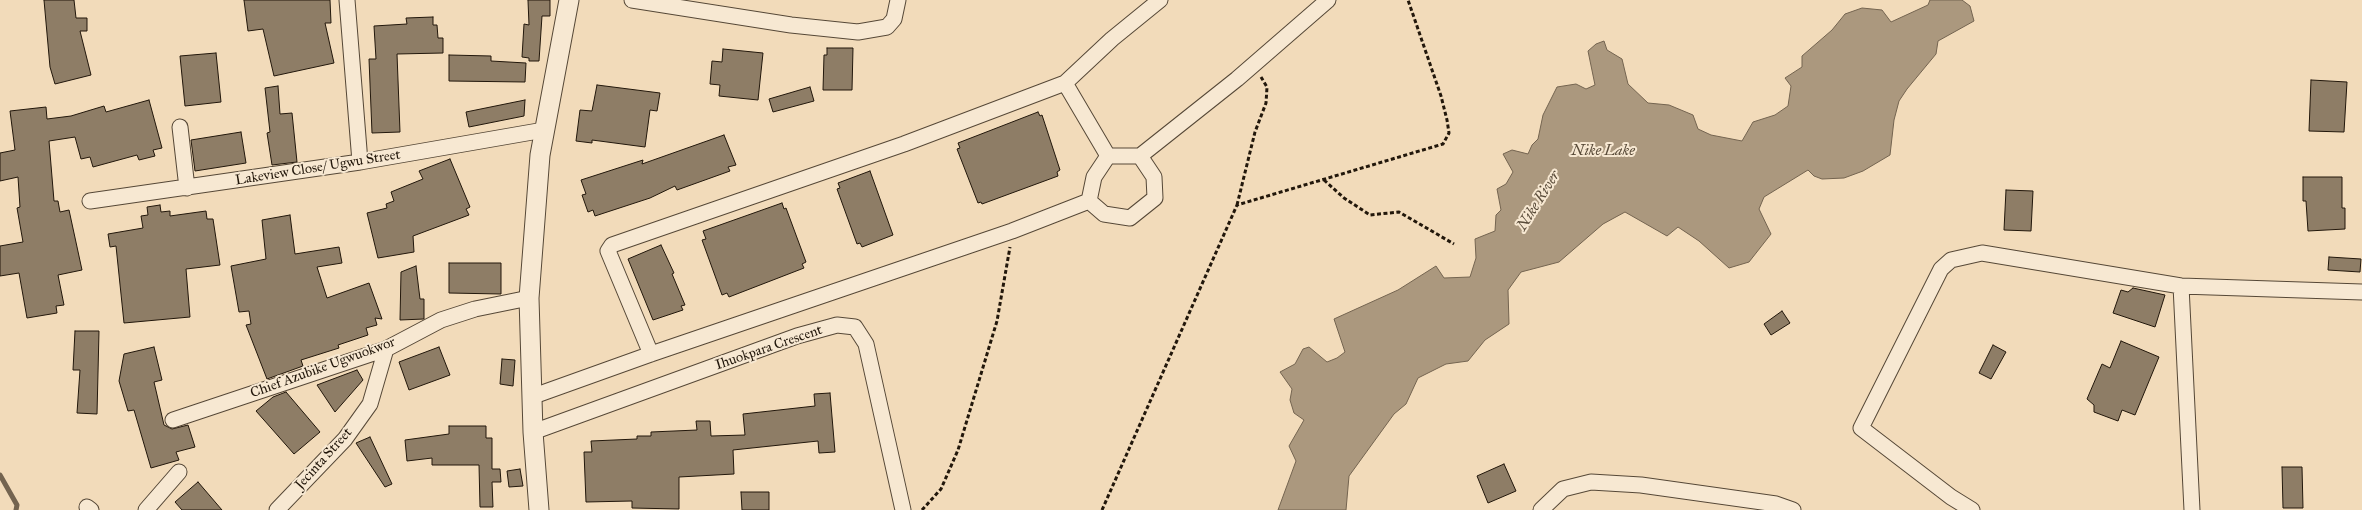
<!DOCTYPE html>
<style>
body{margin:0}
canvas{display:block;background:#f2dbba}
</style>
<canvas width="2362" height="510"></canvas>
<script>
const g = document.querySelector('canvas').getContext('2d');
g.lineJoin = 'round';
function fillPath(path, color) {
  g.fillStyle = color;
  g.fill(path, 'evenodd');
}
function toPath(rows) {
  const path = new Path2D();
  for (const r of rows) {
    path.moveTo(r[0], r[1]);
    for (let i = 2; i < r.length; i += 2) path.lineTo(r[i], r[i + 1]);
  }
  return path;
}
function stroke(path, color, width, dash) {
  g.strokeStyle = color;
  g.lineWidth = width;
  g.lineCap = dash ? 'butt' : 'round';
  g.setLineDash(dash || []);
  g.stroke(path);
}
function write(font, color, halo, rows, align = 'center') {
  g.font = font + ' "IM FELL Great Primer",serif';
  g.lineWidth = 4;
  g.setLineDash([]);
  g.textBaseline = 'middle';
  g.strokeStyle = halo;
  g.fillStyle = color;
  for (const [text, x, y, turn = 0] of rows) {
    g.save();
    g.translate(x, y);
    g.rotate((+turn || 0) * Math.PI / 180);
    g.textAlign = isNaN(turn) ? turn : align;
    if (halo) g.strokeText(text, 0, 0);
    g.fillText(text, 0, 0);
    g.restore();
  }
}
const water = toPath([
 [1930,0,1962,0,1970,6,1974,21,1938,41,1936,54,1907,89,1899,101,1894,120,1890,155,1863,171,1844,178,1822,179,1814,176,1808,170,1764,197,1759,209,1771,234,1749,262,1729,268,1699,241,1678,227,1667,236,1625,212,1603,224,1559,262,1521,272,1508,290,1509,324,1485,340,1468,361,1446,364,1418,378,1406,404,1394,414,1349,476,1346,510,1278,510,1296,461,1289,446,1304,420,1294,413,1290,400,1292,389,1280,372,1295,364,1303,349,1309,347,1327,362,1337,358,1345,352,1334,319,1398,290,1436,266,1444,278,1470,277,1476,258,1475,239,1495,231,1496,215,1501,210,1497,189,1506,184,1513,172,1503,154,1512,150,1528,154,1532,145,1538,139,1543,115,1557,87,1576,84,1586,89,1595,85,1588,51,1596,44,1604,41,1607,50,1622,59,1628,84,1648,103,1669,105,1693,115,1698,129,1711,135,1742,141,1753,122,1775,115,1788,106,1791,86,1785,78,1802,67,1802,56,1832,30,1845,14,1862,8,1882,10,1891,22,1928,5,1930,0]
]);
fillPath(water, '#ab987e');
stroke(water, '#746450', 1);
stroke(toPath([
 [0,475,17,505,16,510]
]), '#746450', 5);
const building = toPath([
 [44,0,74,0,76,18,87,18,87,31,80,31,91,75,55,84,50,67,44,0],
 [244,0,330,0,331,23,325,23,334,63,274,76,263,29,248,31,244,0],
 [528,0,550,0,550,16,542,16,539,61,529,61,529,58,522,57,524,24,529,25,528,0],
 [433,17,433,25,437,25,438,38,443,38,443,53,397,54,400,132,372,133,369,59,376,59,374,26,407,24,406,18,433,17],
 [827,48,853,48,852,90,823,90,824,55,827,55,827,48],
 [723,49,763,53,758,100,719,96,720,85,710,84,712,61,722,62,723,49],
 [216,53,221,102,185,106,180,56,216,53],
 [449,55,491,56,491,61,526,63,525,82,449,81,449,55],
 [2311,80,2347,82,2344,132,2309,131,2311,80],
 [597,85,660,93,657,111,650,110,645,147,592,140,592,143,576,141,580,110,592,111,597,85],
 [278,86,280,114,292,113,297,162,272,165,267,133,270,132,265,88,278,86],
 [810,87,814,101,773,112,769,99,810,87],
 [149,100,162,148,153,150,155,156,139,160,137,155,93,167,90,157,81,159,75,137,49,141,54,201,58,201,60,212,69,210,82,270,58,275,64,305,56,306,57,313,27,318,19,273,0,276,0,246,23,242,17,208,20,207,18,177,0,181,0,153,15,150,10,111,46,107,47,119,71,116,104,106,106,112,149,100],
 [525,100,524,116,469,127,466,112,525,100],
 [1038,112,1040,116,1042,115,1060,170,1057,172,1058,176,982,204,981,202,978,203,957,149,960,148,958,143,1038,112],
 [241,132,246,163,195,171,191,140,241,132],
 [724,135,736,165,728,167,730,171,677,190,675,186,650,198,595,216,593,210,588,212,582,195,586,194,581,180,643,160,642,164,724,135],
 [450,159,470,207,466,209,469,215,413,236,414,252,378,258,367,213,387,208,386,204,394,201,391,192,423,179,419,171,450,159],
 [870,171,893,235,862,247,860,243,857,244,837,189,840,188,838,183,870,171],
 [2303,177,2342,177,2342,208,2345,208,2345,229,2308,231,2306,201,2303,201,2303,177],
 [2006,190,2033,191,2031,231,2004,230,2006,190],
 [782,203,784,209,786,208,806,262,802,264,804,268,729,297,727,293,722,295,702,240,706,239,703,231,782,203],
 [160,205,161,212,170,211,170,216,206,211,207,219,213,219,220,265,186,269,190,317,124,323,116,246,110,247,108,234,143,228,141,216,148,215,147,207,160,205],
 [290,215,295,254,339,247,342,263,317,267,327,298,369,283,382,319,375,318,377,325,366,328,368,335,338,345,339,348,301,360,303,366,267,379,246,325,251,324,249,311,239,312,231,266,266,259,262,220,290,215],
 [661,245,674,273,672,274,685,305,681,306,683,310,653,320,628,259,661,245],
 [2329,257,2361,259,2360,272,2328,270,2329,257],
 [449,263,501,263,501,294,449,293,449,263],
 [416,266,420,299,424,299,424,319,400,320,401,272,416,266],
 [2133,288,2165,295,2155,327,2113,313,2121,290,2128,292,2133,288],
 [1782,311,1790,323,1771,335,1764,324,1782,311],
 [75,331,99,331,97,414,77,413,80,370,73,370,75,331],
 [2121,341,2159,357,2135,415,2122,410,2118,421,2094,412,2094,405,2087,399,2102,364,2110,368,2121,341],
 [1993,345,2006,352,1991,379,1979,373,1993,345],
 [154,347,162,380,154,382,164,425,172,429,188,425,195,447,176,452,179,460,151,468,134,410,128,411,119,381,124,354,154,347],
 [439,347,450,375,409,390,399,362,439,347],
 [502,359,515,360,513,386,500,384,502,359],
 [357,370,363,380,335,412,317,385,357,370],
 [286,392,320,432,294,454,256,411,273,397,286,392],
 [830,393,835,452,819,453,818,441,733,450,734,474,679,477,679,509,632,508,632,501,586,502,584,452,592,452,591,441,637,439,637,436,651,436,651,432,697,430,696,421,710,421,711,436,745,435,743,414,815,406,814,394,830,393],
 [449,426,486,426,486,438,492,438,492,469,500,469,501,482,492,482,493,507,480,507,479,465,432,465,432,458,407,461,405,440,449,434,449,426],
 [370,437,392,484,385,487,356,443,370,437],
 [1504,464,1516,491,1488,503,1477,476,1504,464],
 [2282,467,2302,467,2303,508,2283,508,2282,467],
 [520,469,523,486,509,487,507,471,520,469],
 [198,482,222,510,182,510,175,502,198,482],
 [741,492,769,492,769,510,742,510,741,492]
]);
fillPath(building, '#8e7d66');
stroke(building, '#22170b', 1);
const minor = toPath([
 [347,0,360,162],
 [632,0,791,25,858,32,887,27,894,19,898,0],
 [180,127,187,188],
 [1108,156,1140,156,1237,79,1328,0],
 [90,201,360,162,544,130],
 [1089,201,1104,214,1130,218,1155,198,1154,177,1140,156],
 [2181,286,2192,510],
 [651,354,608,251,612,245,904,144,1065,83,1112,39,1160,0],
 [531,397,651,354,1012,231,1089,201,1094,177,1108,156,1065,83],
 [173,420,386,349,441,320,475,309,529,298],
 [533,432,797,336,837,325,855,327,866,344,903,510],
 [87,507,91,510],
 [146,510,179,472],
 [277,510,345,439,370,404,386,349],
 [1541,510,1563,489,1591,482,1641,485,1776,504,1793,510],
 [1972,510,1951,497,1861,428,1941,269,1951,260,1982,253,2181,286,2362,292]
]);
const tertiary = toPath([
 [539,510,533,432,529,298,540,155,569,0]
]);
stroke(minor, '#564837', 17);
stroke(tertiary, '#564837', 21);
stroke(toPath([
 [1324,180,1344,198,1370,215,1399,212,1454,244],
 [1237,205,1255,132,1266,103,1267,87,1261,77],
 [922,510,941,489,958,450,997,321,1010,247],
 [1102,510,1237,205,1443,144,1449,133,1447,120,1441,96,1408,0]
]), '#22170b', 3, [4, 2.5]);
stroke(minor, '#f7e8d2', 15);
stroke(tertiary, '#f7e8d2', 19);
write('14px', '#22170b', '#f7e8d2', [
 ["Lakeview Close/ Ugwu Street",318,168,-9],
 ["Ihuokpara Crescent",769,348,-19],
 ["Chief Azubike Ugwuokwor",323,368,-20],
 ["Jecinta Street",324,459,-48]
]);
write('italic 15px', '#594b39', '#f7e8d2', [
 ["Nike Lake",1603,151],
 ["Nike River",1539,201,-58]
]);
</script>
